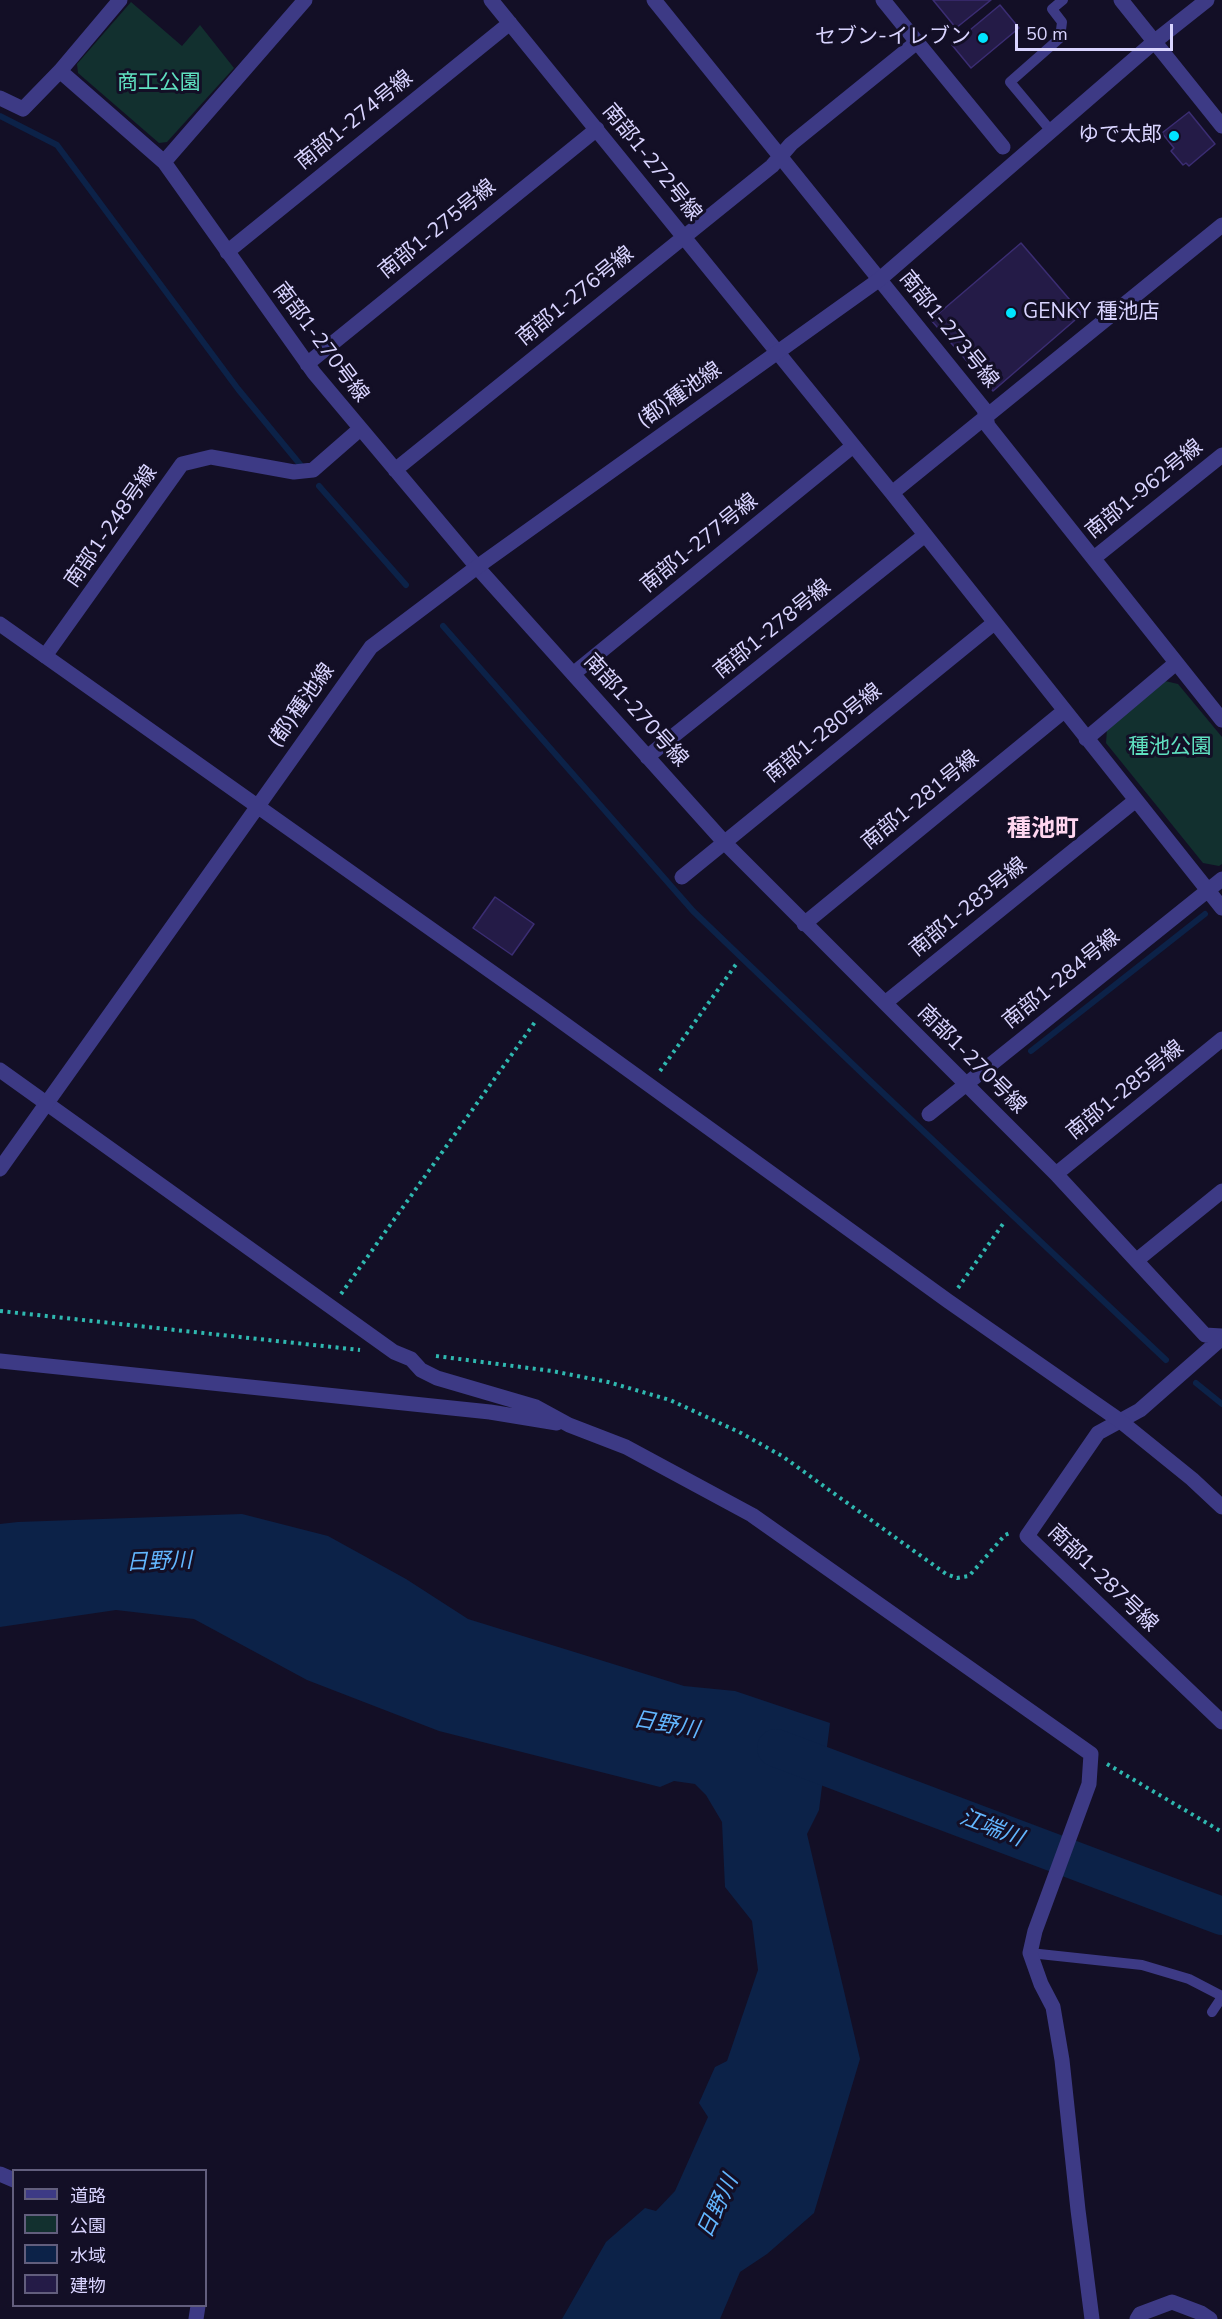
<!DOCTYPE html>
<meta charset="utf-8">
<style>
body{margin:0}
#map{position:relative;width:1222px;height:2319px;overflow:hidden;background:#130f26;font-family:"Nunito Sans","Noto Sans JP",sans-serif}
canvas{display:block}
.legend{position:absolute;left:12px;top:2169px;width:195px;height:138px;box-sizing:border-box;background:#130f26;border:2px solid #625e7d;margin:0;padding:8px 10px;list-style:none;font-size:18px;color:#d9d4ff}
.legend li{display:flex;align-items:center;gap:12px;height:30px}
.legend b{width:30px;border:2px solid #625e7d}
.scale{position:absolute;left:1015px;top:24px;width:158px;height:27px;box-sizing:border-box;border:3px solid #d9d4ff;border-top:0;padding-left:8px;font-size:18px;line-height:21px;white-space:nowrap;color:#d9d4ff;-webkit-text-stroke:4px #130f26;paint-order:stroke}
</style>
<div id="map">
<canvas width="1222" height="2319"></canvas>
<ul class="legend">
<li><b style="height:8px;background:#3d3a85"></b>道路</li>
<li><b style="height:16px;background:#12302f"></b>公園</li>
<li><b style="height:16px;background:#0c2248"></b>水域</li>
<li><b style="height:16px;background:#241b47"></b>建物</li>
</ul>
<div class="scale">50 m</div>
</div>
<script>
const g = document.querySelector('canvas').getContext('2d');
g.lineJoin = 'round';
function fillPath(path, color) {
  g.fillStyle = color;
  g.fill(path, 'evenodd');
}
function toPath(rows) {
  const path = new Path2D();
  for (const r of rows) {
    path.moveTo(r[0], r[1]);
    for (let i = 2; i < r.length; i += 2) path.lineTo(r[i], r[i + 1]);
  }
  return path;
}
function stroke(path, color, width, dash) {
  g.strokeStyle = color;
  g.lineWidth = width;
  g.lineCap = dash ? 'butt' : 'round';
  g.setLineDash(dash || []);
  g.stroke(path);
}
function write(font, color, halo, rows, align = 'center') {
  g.font = font + ' "Nunito Sans","Noto Sans JP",sans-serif';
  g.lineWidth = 6;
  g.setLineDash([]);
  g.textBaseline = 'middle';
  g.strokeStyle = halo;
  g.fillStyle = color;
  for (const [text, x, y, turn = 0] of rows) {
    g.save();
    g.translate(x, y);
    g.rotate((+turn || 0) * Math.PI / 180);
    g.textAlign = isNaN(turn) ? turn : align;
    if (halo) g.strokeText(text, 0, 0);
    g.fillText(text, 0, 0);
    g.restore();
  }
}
fillPath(toPath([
 [131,2,182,46,200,25,234,68,167,142,159,143,78,73,77,64],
 [1165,681,1178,684,1222,737,1222,864,1219,866,1203,863,1106,743,1107,729]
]), '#12302f');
fillPath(toPath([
 [242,1514,328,1536,406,1579,468,1619,684,1686,735,1691,830,1723,819,1810,807,1834,860,2059,814,2213,767,2254,740,2272,720,2319,562,2319,606,2242,645,2208,656,2211,675,2191,708,2117,699,2103,715,2067,727,2061,758,1970,752,1921,725,1887,722,1822,706,1795,695,1784,674,1781,660,1787,439,1731,307,1680,194,1619,116,1610,0,1627,0,1524,18,1522]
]), '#0c2248');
stroke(toPath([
 [0,116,57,145,238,389,303,468],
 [319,486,406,585],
 [443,626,693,911,866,1077,1166,1360],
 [1031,1051,1205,914],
 [1196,1383,1222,1404]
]), '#0c2248', 6);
stroke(toPath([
 [776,1748,1222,1916]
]), '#0c2248', 38);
const building = toPath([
 [933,0,991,0,956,28,933,0],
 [1000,5,1019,28,971,68,952,45,1000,5],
 [1189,112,1215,144,1189,166,1186,163,1183,165,1171,151,1174,148,1162,133,1189,112],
 [1021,243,1082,314,993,391,931,320,1021,243],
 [495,897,534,924,512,955,473,928,495,897]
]);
fillPath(building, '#241b47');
stroke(building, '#3b2d73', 1.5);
stroke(toPath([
 [660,1071,737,963],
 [958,1288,1005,1221],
 [341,1294,535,1022],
 [0,1311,360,1350],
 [436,1356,552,1371,608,1382,670,1400,741,1433,782,1456,946,1574,957,1578,969,1576,1005,1535,1010,1533],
 [1107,1764,1222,1832]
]), '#2fb8b0', 4, [3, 4.5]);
stroke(toPath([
 [1051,131,1010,82,1060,38,1062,22,1052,9,1063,0],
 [1030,1953,1142,1965,1189,1979,1222,1996],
 [1212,2012,1222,1997]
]), '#3d3a85', 10);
stroke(toPath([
 [917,42,1003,147]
]), '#3d3a85', 15);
stroke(toPath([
 [491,0,892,493,1222,908],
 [654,0,984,409,988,426,1222,720],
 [60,71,164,162,314,373,477,567,724,842,1056,1174,1205,1335,1222,1336],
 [0,98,23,109,60,71,120,0],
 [164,162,305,0],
 [227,252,510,23],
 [307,364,597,129],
 [395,470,772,166,791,144,917,42,883,0],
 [892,493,1222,225],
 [1094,558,1222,455],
 [45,656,182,464,211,457,294,472,313,470,360,429],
 [573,674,853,446],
 [1086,739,1176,663],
 [647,757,925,535],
 [682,877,994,623],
 [804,924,1064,711],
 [885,1003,1136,800],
 [0,1070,394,1352,411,1359,421,1370,437,1378,536,1407,569,1425,626,1447,752,1515,1091,1754,1089,1784,1035,1931,1030,1953,1041,1984,1053,2007,1062,2060,1078,2210,1092,2319],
 [929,1114,1222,879],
 [1056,1174,1222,1039],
 [1137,1260,1222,1191],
 [1222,1338,1140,1410,1098,1433,1027,1536,1222,1722],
 [0,1361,490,1412,557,1423],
 [0,2174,14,2180],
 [196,2319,198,2306],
 [1137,2319,1140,2314,1172,2302,1201,2313,1210,2319]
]), '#3d3a85', 15);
stroke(toPath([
 [1121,0,1222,126],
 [0,624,544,1009,948,1301,1119,1420,1192,1479,1222,1507],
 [0,1169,371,647,477,567,880,279,1154,42,1207,0]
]), '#3d3a85', 15);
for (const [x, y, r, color] of [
 [983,38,6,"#00e5ff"],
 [1174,136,6,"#00e5ff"],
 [1011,313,6,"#00e5ff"]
]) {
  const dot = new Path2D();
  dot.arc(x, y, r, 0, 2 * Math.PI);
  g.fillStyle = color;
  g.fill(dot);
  stroke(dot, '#130f26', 2);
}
write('21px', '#d9d4ff', '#130f26', [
 ["セブン-イレブン",971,38],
 ["ゆで太郎",1162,136],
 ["GENKY 種池店",1023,313,"left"]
], 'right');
write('21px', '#5fe0c0', '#130f26', [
 ["商工公園",159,84],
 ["種池公園",1170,748]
]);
write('21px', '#d9d4ff', '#130f26', [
 ["南部1-274号線",355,121,-39],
 ["南部1-272号線",651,163,51],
 ["南部1-275号線",438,230,-39],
 ["南部1-276号線",576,297,-39],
 ["南部1-273号線",948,330,51],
 ["南部1-270号線",320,343,53],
 ["(都)種池線",680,396,-35],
 ["南部1-962号線",1145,490,-39],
 ["南部1-248号線",112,527,-55],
 ["南部1-277号線",700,544,-39],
 ["南部1-278号線",773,630,-39],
 ["(都)種池線",302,706,-54],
 ["南部1-270号線",635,711,48],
 ["南部1-280号線",824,734,-39],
 ["南部1-281号線",921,801,-39],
 ["南部1-283号線",969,908,-39],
 ["南部1-284号線",1062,980,-39],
 ["南部1-270号線",971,1060,45],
 ["南部1-285号線",1126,1091,-39],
 ["南部1-287号線",1102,1579,44]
]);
write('italic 22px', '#62b6ff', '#130f26', [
 ["日野川",159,1563,-2],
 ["日野川",666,1726,10],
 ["江端川",991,1829,21],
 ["日野川",719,2207,-65]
]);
write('bold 24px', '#ffd6f0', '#130f26', [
 ["種池町",1043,830]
]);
</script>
